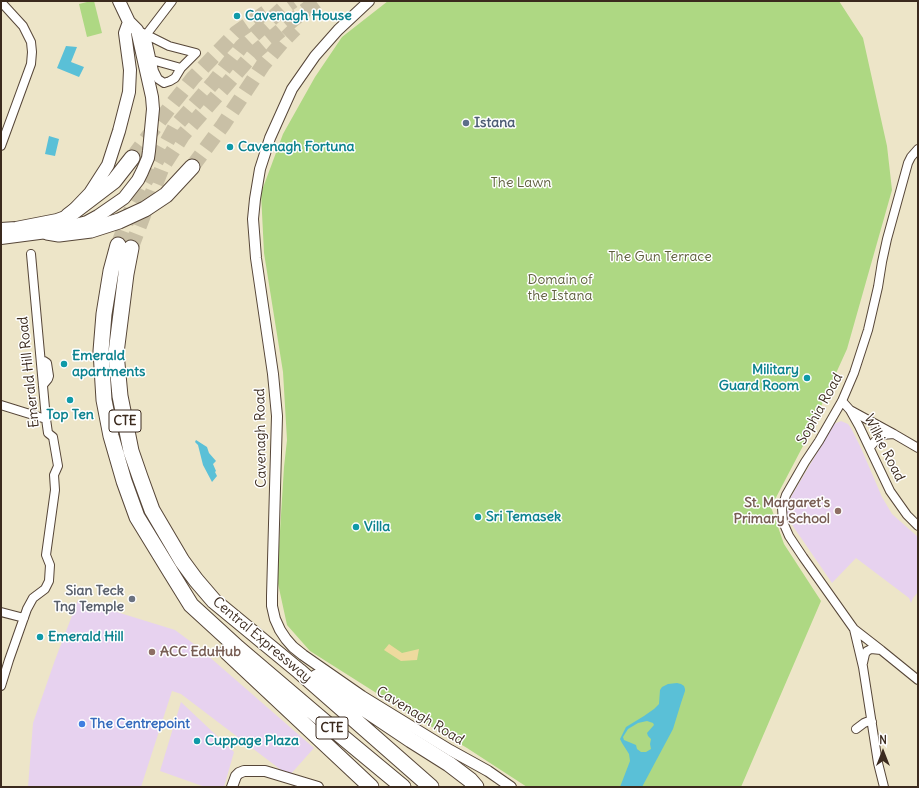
<!DOCTYPE html>
<style>
body{margin:0}
#map{position:relative;width:919px;height:788px;overflow:hidden;background:#ede5c8;font-family:Delius,sans-serif}
canvas{display:block}
.frame{position:absolute;inset:0;border:2px solid #3b2a1e;pointer-events:none}
.north{position:absolute;left:863px;top:732px;width:40px;height:40px;-webkit-text-stroke:3px #fff;paint-order:stroke;rotate:0deg;font-size:11px;font-weight:700;line-height:16px;text-align:center;color:#3b2a1e}
.north::after{content:'';display:block;margin:auto;width:14px;height:18px;background:#3b2a1e;clip-path:polygon(50% 0,100% 100%,50% 72%,0 100%)}
</style>
<div id="map">
<canvas width="919" height="788"></canvas>
<div class="frame"></div>
<div class="north">N</div>
</div>
<script>
const g = document.querySelector('canvas').getContext('2d');
g.lineJoin = 'round';
function fillPath(path, color) {
  g.fillStyle = color;
  g.fill(path, 'evenodd');
}
function toPath(rows) {
  const path = new Path2D();
  for (const r of rows) {
    path.moveTo(r[0], r[1]);
    for (let i = 2; i < r.length; i += 2) path.lineTo(r[i], r[i + 1]);
  }
  return path;
}
function stroke(path, color, width, dash) {
  g.strokeStyle = color;
  g.lineWidth = width;
  g.lineCap = dash ? 'butt' : 'round';
  g.setLineDash(dash || []);
  g.stroke(path);
}
function write(font, color, halo, rows, align = 'center') {
  g.font = font + ' Delius,sans-serif';
  g.lineWidth = 3;
  g.setLineDash([]);
  g.textBaseline = 'middle';
  g.strokeStyle = halo;
  g.fillStyle = color;
  for (const [text, x, y, turn = 0] of rows) {
    g.save();
    g.translate(x, y);
    g.rotate((+turn || 0) * Math.PI / 180);
    g.textAlign = isNaN(turn) ? turn : align;
    if (halo) g.strokeText(text, 0, 0);
    g.fillText(text, 0, 0);
    g.restore();
  }
}
fillPath(toPath([
 [841,421,848,424,851,428,861,448,882,497,892,514,918,537,918,592,913,598,911,603,909,598,856,558,832,583,786,516,785,507,834,424],
 [78,600,175,630,198,647,314,748,289,776,181,694,172,691,141,787,28,787,33,723,55,660],
 [181,702,234,752,224,787,205,787,160,771]
]), '#e7d2ef');
fillPath(toPath([
 [91,1,94,1,102,33,87,37,79,4],
 [388,1,839,1,863,38,887,146,892,190,847,349,803,446,771,507,784,544,821,601,741,787,527,787,467,748,400,708,310,651,287,625,277,579,284,467,287,440,283,372,264,253,261,193,283,134,315,77,342,37]
]), '#aed883');
fillPath(toPath([
 [389,644,402,653,419,649,417,660,401,661,384,650]
]), '#eeda9e');
fillPath(toPath([
 [66,46,77,47,71,62,84,67,79,77,57,68],
 [49,136,59,139,55,156,45,154],
 [196,440,207,447,209,453,216,461,213,464,216,471,215,472,217,476,212,482,203,465,198,445,195,442],
 [677,683,681,684,684,686,685,689,685,691,681,703,673,729,642,787,620,787,630,761,629,754,622,743,620,739,626,727,644,716,654,709,659,704,660,690,662,687,668,684],
 [647,721,653,723,654,725,647,733,648,736,651,739,650,744,651,749,646,752,641,752,637,749,636,745,624,740,623,737,628,729,638,723]
]), '#5ac0d7');
stroke(toPath([
 [132,158,173,103,193,78,236,33,272,8],
 [192,167,223,125,263,65,284,40,295,29],
 [118,245,134,202,175,127,213,83,241,47,282,9,293,1],
 [131,248,147,206,162,168,183,135,252,55,294,19,317,1]
]), '#c9c0a6', 15, [15, 8]);
const minor = toPath([
 [1,2,23,26,31,42,32,52,31,64,1,146],
 [135,30,137,30,169,46,196,53,181,68,175,78,170,81,164,83,158,79,154,71,146,35],
 [146,35,172,1],
 [152,60,181,68],
 [41,361,44,361,47,363,49,376,48,379,43,385],
 [842,401,850,410,859,426,890,491,907,515,918,526],
 [1,405,46,419],
 [850,410,894,434,918,448],
 [870,447,877,439,881,435,894,434],
 [1,612,24,618],
 [854,629,863,667,878,763,884,787],
 [881,650,854,629,803,557,789,536,783,522,782,508,786,495,805,462,819,441,842,401,854,373,868,330,878,287,882,262,887,239,908,163,911,157,918,149],
 [863,663,865,654,867,651,871,649,881,650,918,680],
 [1,686,9,660,27,609,33,598,45,589,49,581,50,565,46,555,55,490,54,475,58,466,53,437,48,433,46,419,31,254],
 [856,729,864,723,869,721,872,722]
]);
const tertiary = toPath([
 [369,1,338,30,315,56,292,89,270,138,260,169,255,199,253,219,256,258,273,374,277,416,272,596,272,606,275,619,280,630,286,639,293,647,303,655,362,696,450,750,488,771,511,787],
 [232,787,236,776,239,773,244,771,265,771,318,787]
]);
const secondary = toPath([
 [1,229,16,228,57,220,68,216,90,193,108,165,119,131,129,92,130,70,125,33,129,22],
 [1,238,47,232,87,222,98,216,124,198,138,180,142,172,148,158,149,151,153,109,152,97,137,30,129,22,119,1]
]);
const motorway = toPath([
 [68,216,114,181,132,158],
 [47,232,59,234,91,230,119,221,145,209,166,195,192,167],
 [118,245,111,271,104,314,101,351,104,400,111,436,124,481,137,517,170,571,191,605,238,648,339,734,403,787],
 [131,248,126,274,116,353,120,396,131,451,140,477,152,510,182,561,196,580,214,601,299,671,431,787],
 [227,652,371,787],
 [317,677,411,740,449,764,470,780,476,787]
]);
stroke(minor, '#564638', 10);
stroke(tertiary, '#564638', 12);
stroke(secondary, '#564638', 14);
stroke(motorway, '#564638', 17);
stroke(minor, '#fff', 8);
stroke(tertiary, '#fff', 10);
stroke(secondary, '#fff', 12);
stroke(motorway, '#fff', 15);
for (const [x, y, r, color] of [
 [237,16,4,"#0f9aa8"],
 [466,123,4,"#5c6f8a"],
 [230,147,4,"#0f9aa8"],
 [64,364,4,"#0f9aa8"],
 [807,378,4,"#0f9aa8"],
 [70,400,4,"#0f9aa8"],
 [838,511,4,"#8d6e63"],
 [478,517,4,"#0f9aa8"],
 [356,527,4,"#0f9aa8"],
 [132,599,4,"#6b7280"],
 [40,637,4,"#0f9aa8"],
 [152,652,4,"#8d6e63"],
 [82,724,4,"#3f7fe0"],
 [197,741,4,"#0f9aa8"]
]) {
  const dot = new Path2D();
  dot.arc(x, y, r, 0, 2 * Math.PI);
  g.fillStyle = color;
  g.fill(dot);
  stroke(dot, '#fff', 1.5);
}
for (const [x, y, w] of [
 [125,421,32],
 [332,728,32]
]) {
  const box = new Path2D();
  box.roundRect(x - w / 2, y - 11, w, 22, 3);
  g.fillStyle = '#fff';
  g.fill(box);
  stroke(box, '#3b2a1e', 1);
}
write('bold 13px', '#3b2a1e', null, [
 ["CTE",125,421],
 ["CTE",332,728]
]);
write('bold 14px', '#0d838f', '#fff', [
 ["Cavenagh House",245,16],
 ["Cavenagh Fortuna",238,147],
 ["Emerald",72,356],
 ["apartments",72,372],
 ["Military",799,370,"right"],
 ["Guard Room",799,386,"right"],
 ["Top Ten",70,415,"center"],
 ["Sri Temasek",486,517],
 ["Villa",364,527],
 ["Emerald Hill",48,637],
 ["Cuppage Plaza",205,741]
], 'left');
write('bold 14px', '#4e5e75', '#fff', [
 ["Istana",474,123]
], 'left');
write('14px', '#5e5e3c', '#fff', [
 ["The Lawn",521,183],
 ["The Gun Terrace",660,257],
 ["Domain of",560,280],
 ["the Istana",560,296]
]);
write('14px', '#3b2a1e', '#fff', [
 ["Emerald Hill Road",29,372,-96],
 ["Sophia Road",820,409,-61],
 ["Cavenagh Road",261,438,-91],
 ["Wilkie Road",884,448,63],
 ["Central Expressway",262,640,40],
 ["Cavenagh Road",420,716,31]
]);
write('bold 14px', '#785e54', '#fff', [
 ["St. Margaret's",830,503],
 ["Primary School",830,519],
 ["ACC EduHub",160,652,"left"]
], 'right');
write('bold 14px', '#5b616d', '#fff', [
 ["Sian Teck",124,591],
 ["Tng Temple",124,607]
], 'right');
write('bold 14px', '#366cbe', '#fff', [
 ["The Centrepoint",90,724]
], 'left');
</script>
